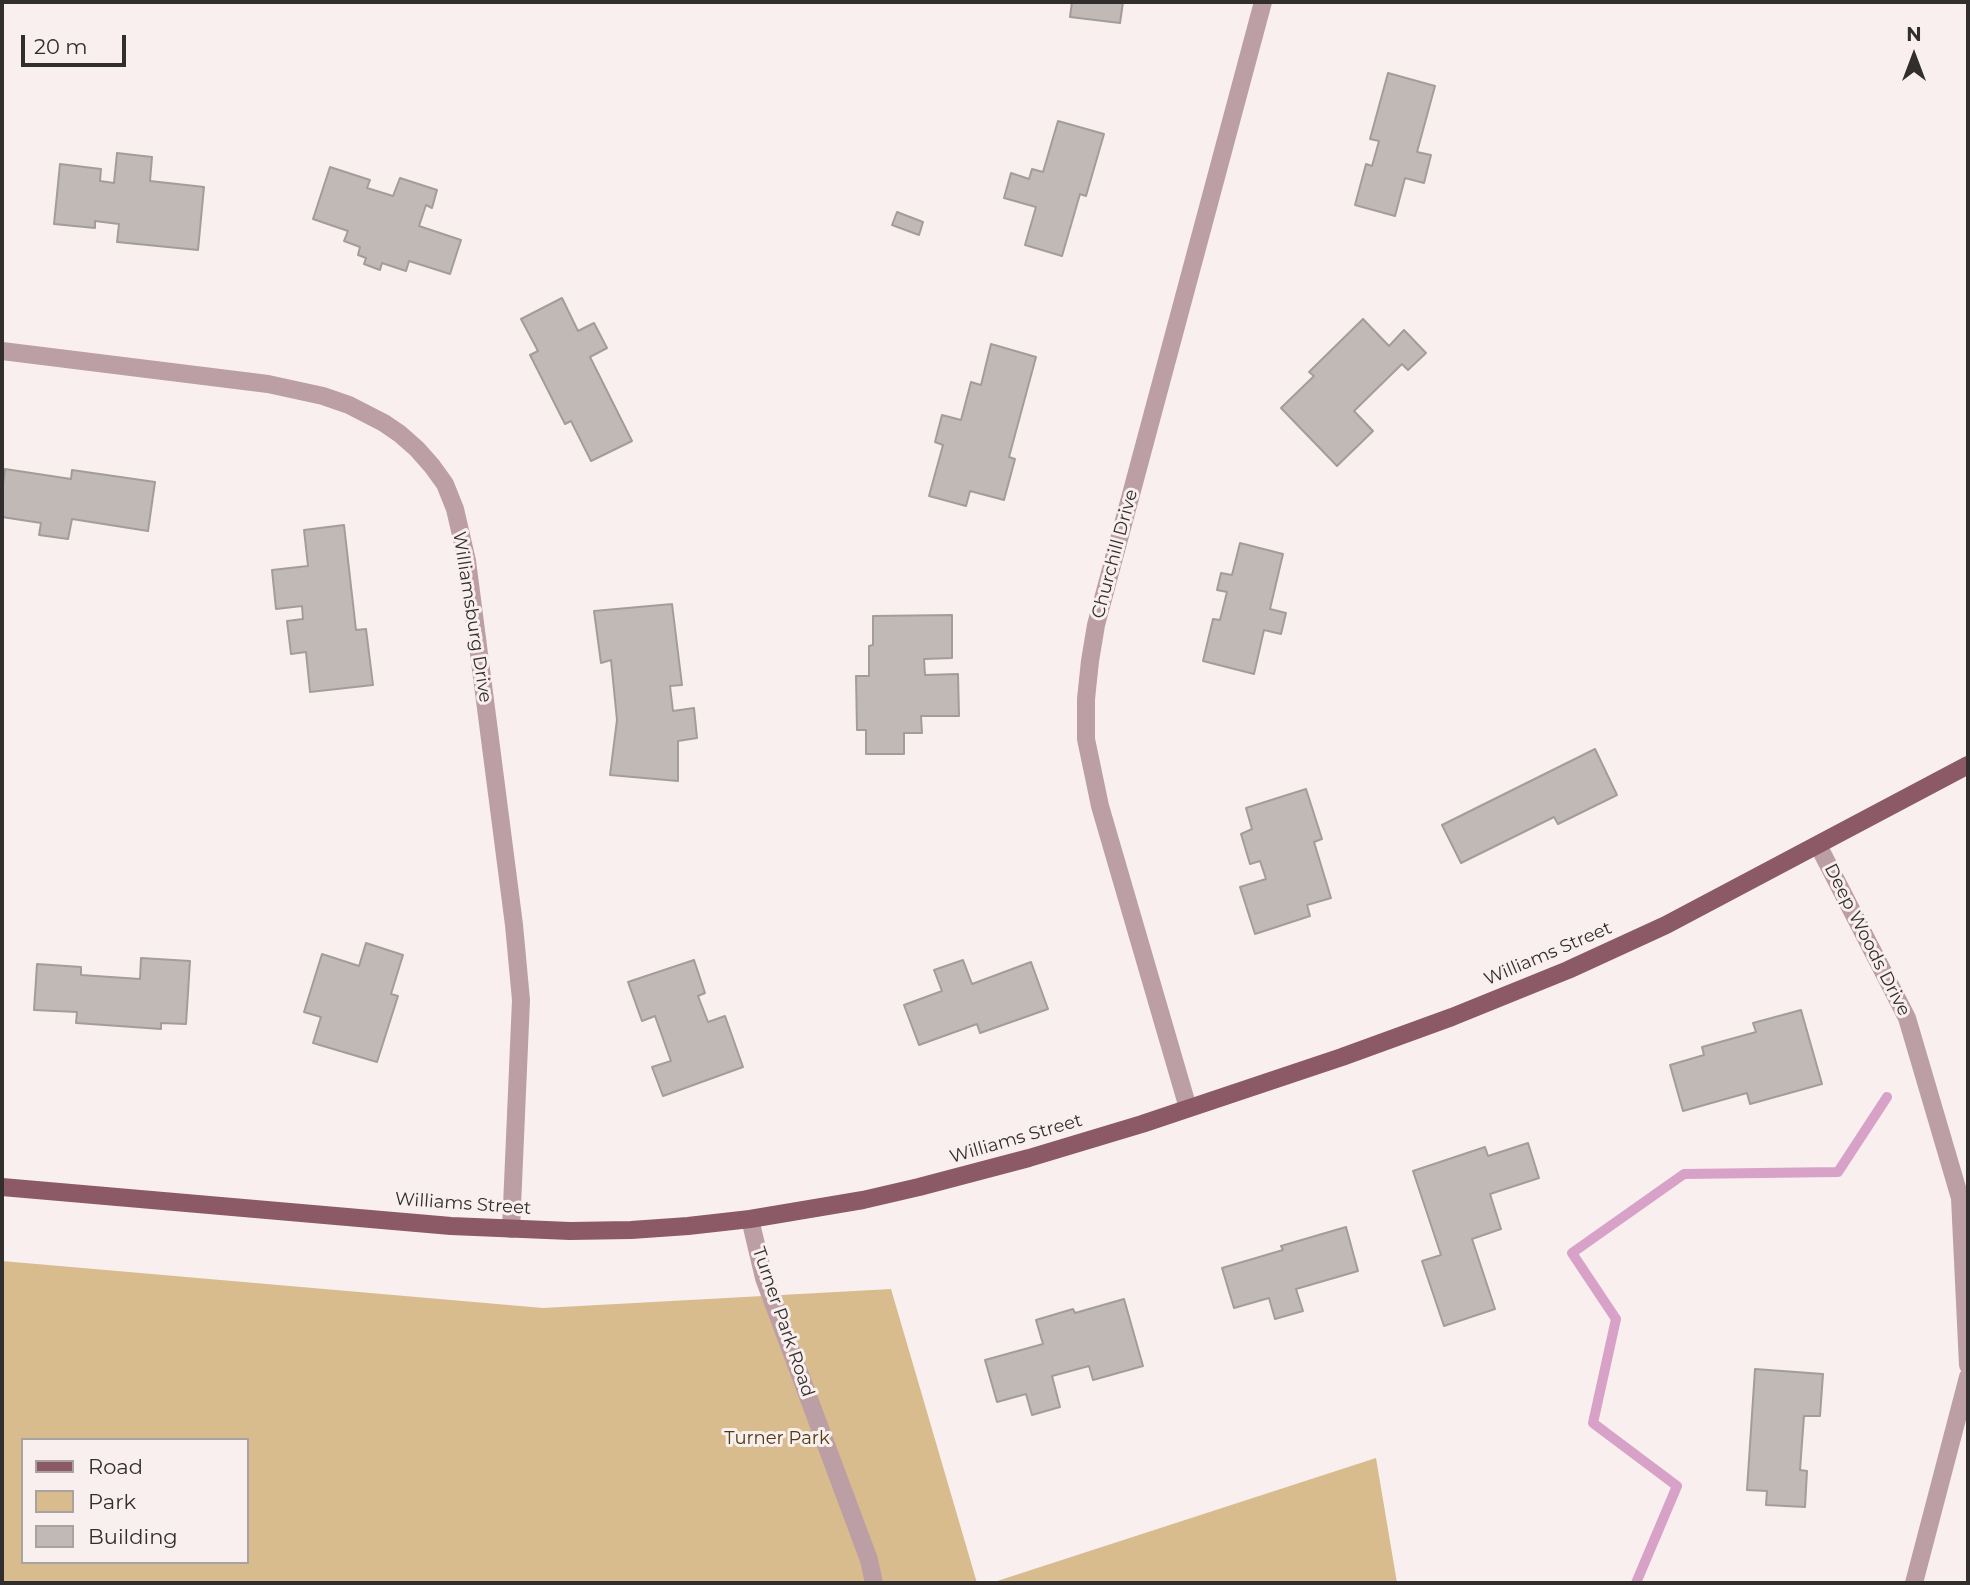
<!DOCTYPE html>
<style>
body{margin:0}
#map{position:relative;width:1970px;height:1585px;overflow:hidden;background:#f8efee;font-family:Montserrat,sans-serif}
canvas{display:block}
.frame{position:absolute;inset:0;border:4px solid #312e2d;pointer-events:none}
.legend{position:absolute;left:21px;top:1438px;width:228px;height:126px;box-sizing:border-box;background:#f8efee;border:2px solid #a8a2a1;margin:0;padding:9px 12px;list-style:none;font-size:21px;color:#312e2d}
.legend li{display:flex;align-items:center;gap:14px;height:35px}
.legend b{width:35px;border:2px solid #a8a2a1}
.north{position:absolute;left:1879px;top:21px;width:70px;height:70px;-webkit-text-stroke:5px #f8efee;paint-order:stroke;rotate:0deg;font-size:19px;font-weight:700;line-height:28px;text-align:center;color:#312e2d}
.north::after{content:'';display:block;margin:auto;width:24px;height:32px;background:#312e2d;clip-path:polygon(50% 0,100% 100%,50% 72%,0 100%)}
.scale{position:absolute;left:21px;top:35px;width:105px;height:32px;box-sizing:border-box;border:4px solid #312e2d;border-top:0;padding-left:9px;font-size:21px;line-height:24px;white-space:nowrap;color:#312e2d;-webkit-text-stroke:5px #f8efee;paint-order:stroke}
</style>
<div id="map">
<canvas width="1970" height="1585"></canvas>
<div class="frame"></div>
<ul class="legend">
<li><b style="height:9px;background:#8c5966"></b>Road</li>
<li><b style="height:19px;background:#d8bc8d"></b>Park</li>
<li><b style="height:19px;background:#c0b9b5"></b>Building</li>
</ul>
<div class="north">N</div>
<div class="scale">20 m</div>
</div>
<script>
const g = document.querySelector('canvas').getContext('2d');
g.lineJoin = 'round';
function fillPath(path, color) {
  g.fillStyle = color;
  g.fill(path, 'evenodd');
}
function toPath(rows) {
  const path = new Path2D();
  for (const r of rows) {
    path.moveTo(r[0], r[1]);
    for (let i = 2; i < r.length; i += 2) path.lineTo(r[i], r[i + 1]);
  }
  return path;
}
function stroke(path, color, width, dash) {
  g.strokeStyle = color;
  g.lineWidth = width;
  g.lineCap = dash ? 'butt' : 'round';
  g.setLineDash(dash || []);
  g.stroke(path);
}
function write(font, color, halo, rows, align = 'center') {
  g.font = font + ' Montserrat,sans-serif';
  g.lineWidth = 6;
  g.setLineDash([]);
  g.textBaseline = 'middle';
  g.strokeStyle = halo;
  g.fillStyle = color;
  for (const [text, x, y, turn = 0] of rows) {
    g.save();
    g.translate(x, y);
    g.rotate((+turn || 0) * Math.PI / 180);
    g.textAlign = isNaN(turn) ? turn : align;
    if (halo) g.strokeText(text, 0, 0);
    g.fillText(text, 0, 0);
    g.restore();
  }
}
fillPath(toPath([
 [2,1261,543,1308,891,1289,977,1583,2,1583],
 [23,1440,247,1440,247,1562,23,1562],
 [1376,1458,1397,1583,991,1583]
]), '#d8bc8d');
stroke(toPath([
 [1636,1583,1677,1486,1593,1423,1616,1319,1572,1253,1684,1174,1838,1172,1887,1097]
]), '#d8a2c8', 10);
const building = toPath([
 [1072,2,1123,2,1120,23,1070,17,1072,2],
 [1388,73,1435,86,1417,152,1431,155,1424,183,1405,178,1395,216,1355,205,1366,164,1372,166,1379,141,1370,139,1388,73],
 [1058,121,1104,134,1086,196,1080,194,1062,256,1025,245,1036,207,1004,198,1011,173,1029,179,1032,169,1043,172,1058,121],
 [117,153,152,157,150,181,204,187,198,250,117,242,119,224,95,221,95,228,54,224,60,164,101,169,100,181,114,183,117,153],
 [330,167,370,180,367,188,393,196,400,178,437,190,432,208,426,205,419,226,461,240,450,274,409,261,406,271,382,263,380,270,364,264,366,258,358,255,360,247,344,241,348,231,313,219,330,167],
 [897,212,923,222,919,235,892,225,897,212],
 [562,298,578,331,594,323,607,348,590,357,632,441,591,461,571,421,565,424,530,355,538,351,521,319,562,298],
 [1363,319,1389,346,1404,330,1426,353,1408,370,1402,364,1354,411,1373,431,1337,466,1281,408,1314,376,1309,372,1363,319],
 [991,344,1036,357,1009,457,1015,459,1004,500,970,491,966,506,929,496,943,445,935,442,942,415,961,420,971,382,981,385,991,344],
 [5,469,71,479,72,470,155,482,148,531,72,519,68,539,39,535,41,523,2,517,2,492,5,469],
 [344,525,356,630,366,629,373,685,310,692,306,652,291,654,287,621,303,619,302,606,276,609,272,570,308,566,304,530,344,525],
 [1240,543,1283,554,1270,609,1286,613,1281,634,1264,630,1254,674,1203,661,1213,619,1220,620,1227,592,1217,590,1221,573,1232,575,1240,543],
 [672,604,682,685,670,686,673,711,694,708,697,738,678,741,678,781,610,775,617,720,611,660,601,663,594,611,672,604],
 [952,615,952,658,924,659,925,675,958,674,959,716,921,716,922,733,904,733,904,754,866,754,866,730,857,730,856,676,869,676,869,646,873,645,873,616,952,615],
 [1595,749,1617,795,1558,824,1554,817,1461,863,1442,825,1595,749],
 [1306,789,1322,839,1314,842,1331,898,1307,905,1310,916,1255,934,1240,887,1266,879,1260,861,1250,864,1241,834,1252,829,1246,808,1306,789],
 [366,943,403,955,391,994,398,996,377,1062,313,1043,321,1017,304,1012,322,954,359,966,366,943],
 [141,958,190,961,186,1024,161,1023,161,1029,76,1023,77,1012,34,1010,37,964,81,967,81,975,140,979,141,958],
 [694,960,705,993,698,996,708,1022,725,1016,743,1067,663,1096,652,1067,671,1061,655,1016,642,1021,628,982,694,960],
 [963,960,972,984,1031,962,1048,1009,980,1033,977,1024,919,1045,904,1005,942,991,934,970,963,960],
 [1801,1010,1822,1084,1750,1104,1747,1093,1683,1111,1670,1065,1704,1055,1702,1047,1756,1032,1753,1023,1801,1010],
 [1528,1143,1539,1178,1490,1194,1501,1229,1472,1239,1495,1309,1444,1326,1422,1261,1441,1255,1413,1171,1485,1147,1488,1156,1528,1143],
 [1346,1227,1358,1271,1296,1289,1303,1311,1275,1319,1269,1298,1234,1308,1222,1268,1283,1250,1281,1246,1346,1227],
 [1124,1299,1143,1366,1093,1380,1089,1366,1052,1376,1060,1407,1032,1415,1026,1394,997,1402,985,1360,1043,1344,1036,1320,1073,1309,1075,1313,1124,1299],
 [1755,1369,1823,1374,1820,1416,1804,1416,1800,1470,1807,1471,1805,1507,1766,1505,1767,1491,1747,1490,1755,1369]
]);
fillPath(building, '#c0b9b5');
stroke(building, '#a39d99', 2);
stroke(toPath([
 [2,351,268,384,323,396,349,405,384,423,400,434,417,449,432,466,445,484,455,509,467,561,514,925,521,1000,511,1229],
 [1818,845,1907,1018,1960,1198,1968,1365],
 [1188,1108,1100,806,1086,739,1086,699,1090,661,1096,625,1263,2],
 [750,1219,764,1278,869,1560,874,1583],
 [1914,1583,1968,1377]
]), '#bc9ea5', 18);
stroke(toPath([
 [2,1187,451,1226,570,1231,631,1230,688,1226,750,1219,863,1200,919,1187,1029,1158,1142,1124,1342,1057,1452,1017,1568,970,1666,925,1968,765]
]), '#8c5966', 18);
write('18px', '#312e2d', '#f8efee', [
 ["Churchill Drive",1115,554,-75],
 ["Williamsburg Drive",472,617,81],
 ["Deep Woods Drive",1867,940,63],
 ["Williams Street",1548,954,-23],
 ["Williams Street",1016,1139,-16],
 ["Williams Street",463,1204,4],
 ["Turner Park Road",783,1322,71]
]);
write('18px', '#513a0e', '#f8efee', [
 ["Turner Park",777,1439]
]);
</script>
